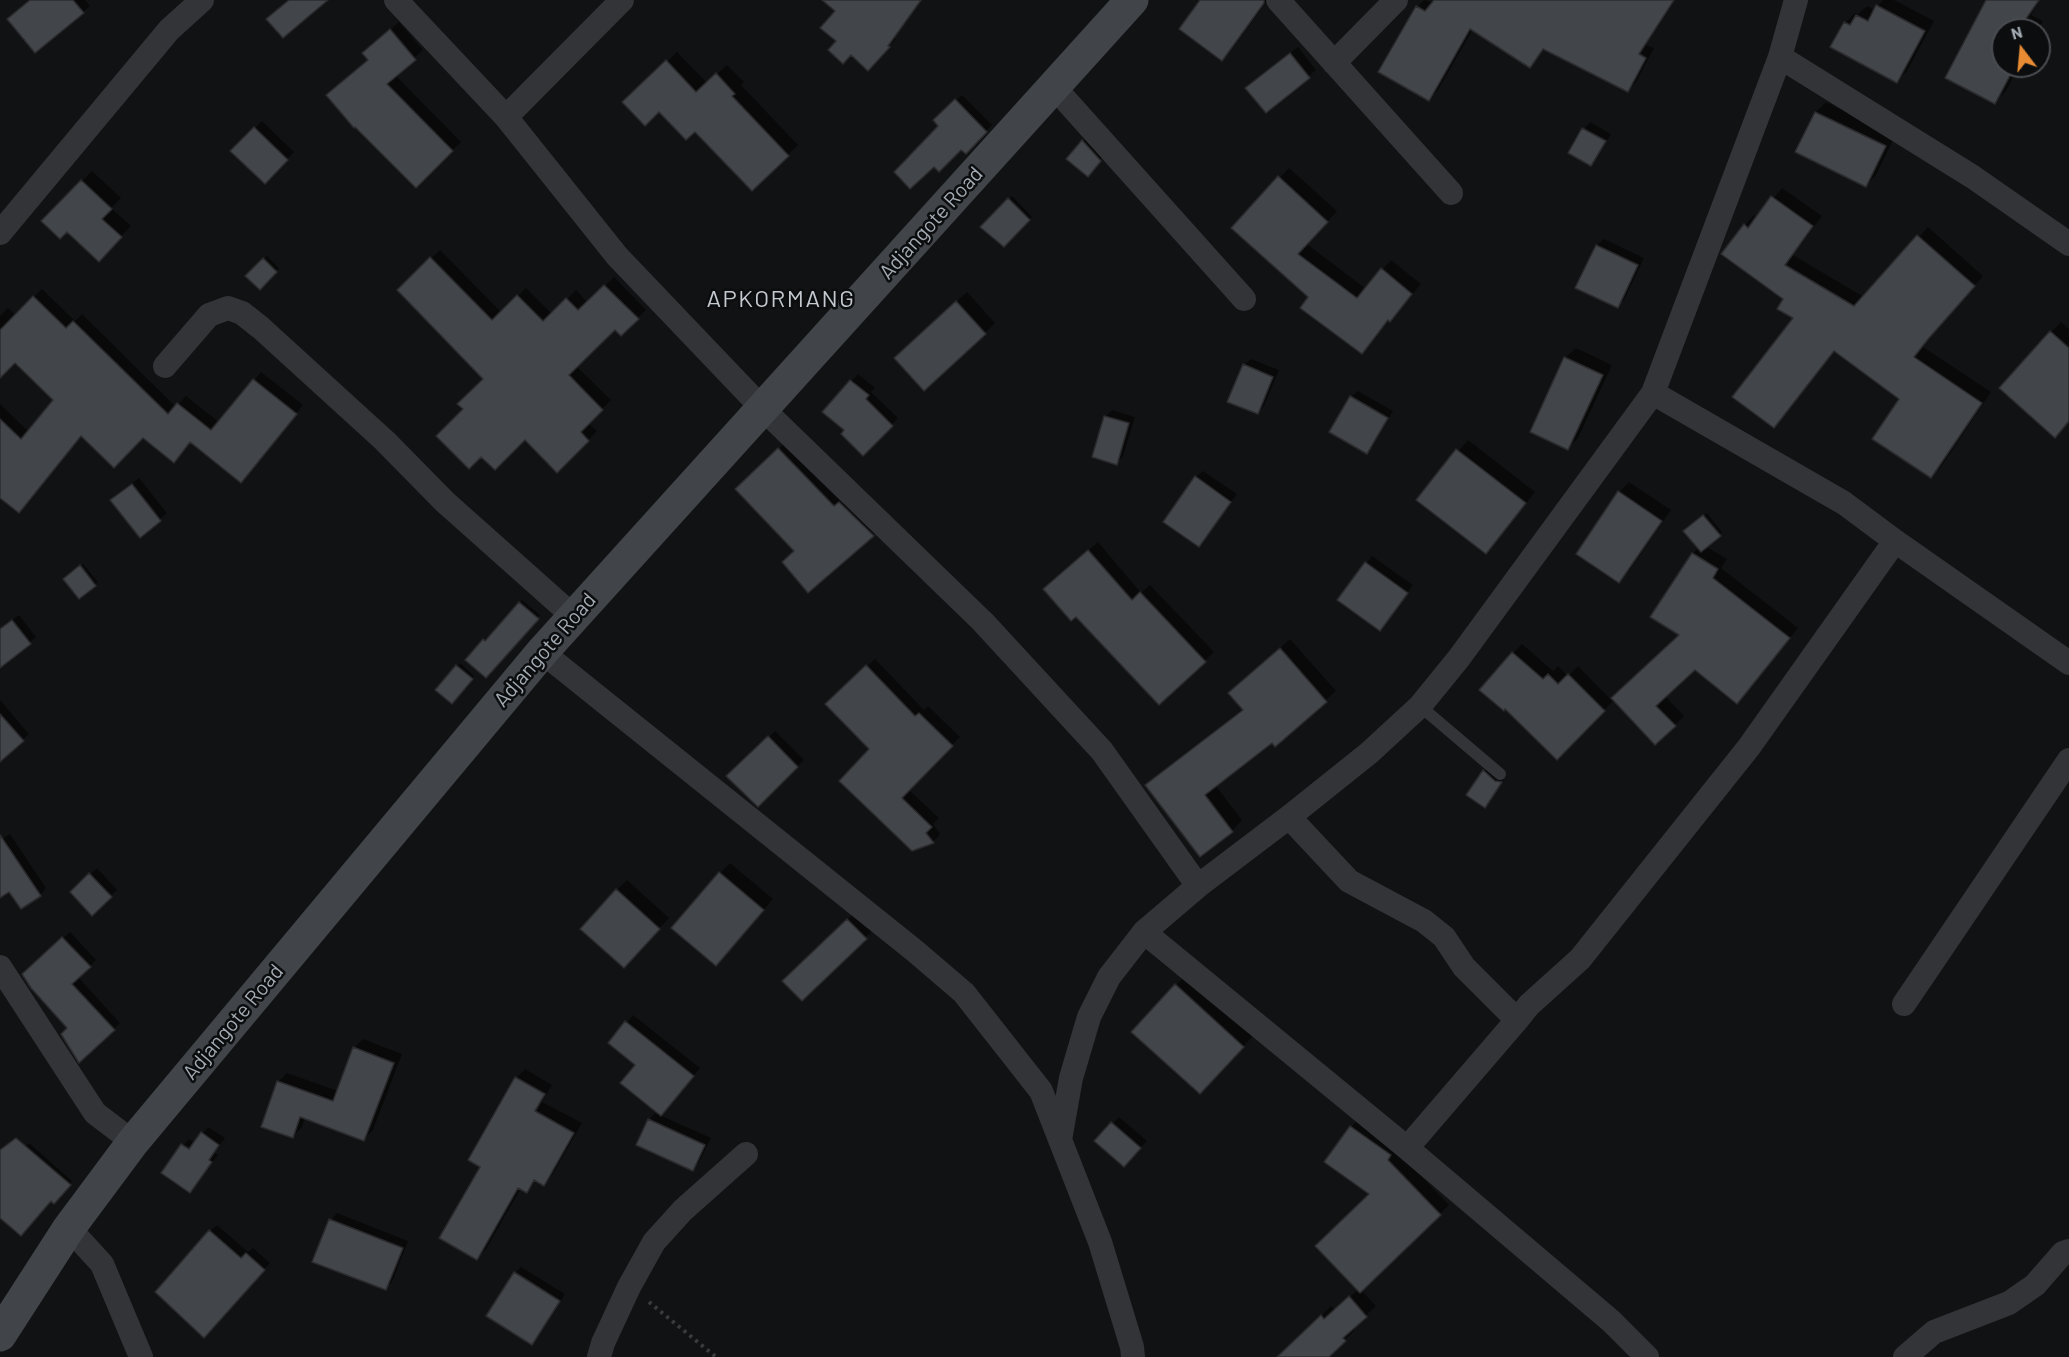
<!DOCTYPE html>
<style>
body{margin:0}
#map{position:relative;width:2069px;height:1357px;overflow:hidden;background:#111213;font-family:Barlow,sans-serif}
canvas{display:block}
.north{position:absolute;left:1991px;top:18px;width:60px;height:60px;box-sizing:border-box;background:#0c0d0e;border:2px solid #484c50;border-radius:50%;rotate:344deg;font-size:16px;font-weight:700;line-height:24px;text-align:center;color:#a3abb3}
.north::after{content:'';display:block;margin:auto;width:21px;height:27px;background:#e88c34;clip-path:polygon(50% 0,100% 100%,50% 72%,0 100%)}
</style>
<div id="map">
<canvas width="2069" height="1357"></canvas>
<div class="north">N</div>
</div>
<script>
const g = document.querySelector('canvas').getContext('2d');
g.lineJoin = 'round';
function fillPath(path, color) {
  g.fillStyle = color;
  g.fill(path, 'evenodd');
}
function toPath(rows) {
  const path = new Path2D();
  for (const r of rows) {
    path.moveTo(r[0], r[1]);
    for (let i = 2; i < r.length; i += 2) path.lineTo(r[i], r[i + 1]);
  }
  return path;
}
function stroke(path, color, width, dash) {
  g.strokeStyle = color;
  g.lineWidth = width;
  g.lineCap = dash ? 'butt' : 'round';
  g.setLineDash(dash || []);
  g.stroke(path);
}
function write(font, color, halo, rows, align = 'center') {
  g.font = font + ' Barlow,sans-serif';
  g.lineWidth = 5;
  g.setLineDash([]);
  g.textBaseline = 'middle';
  g.strokeStyle = halo;
  g.fillStyle = color;
  for (const [text, x, y, turn = 0] of rows) {
    g.save();
    g.translate(x, y);
    g.rotate((+turn || 0) * Math.PI / 180);
    g.textAlign = isNaN(turn) ? turn : align;
    if (halo) g.strokeText(text, 0, 0);
    g.fillText(text, 0, 0);
    g.restore();
  }
}
fillPath(toPath([
 [30,0,85,0,90,6,35,51,9,19],
 [824,0,921,0,894,37,896,39,875,61,838,41,837,11],
 [1202,0,1268,0,1232,49,1222,59],
 [1424,0,1434,2,1436,0,1675,0,1646,45,1654,48,1636,82,1628,91,1545,48,1530,66,1473,29,1438,90,1429,99,1417,7],
 [1883,0,1894,0,1934,21,1907,71,1897,81,1845,23,1855,13,1858,14,1867,6,1875,10],
 [1987,0,2040,0,2031,15,2043,21,2038,30,2003,30,2003,66,2019,66,2006,91,1995,102],
 [399,22,423,50,395,75,461,142,416,186,369,60,372,45],
 [1298,47,1316,70,1266,111,1254,81],
 [677,52,707,83,727,65,744,82,741,85,798,145,752,189,695,130,659,110,624,102],
 [962,95,992,125,966,152,935,120],
 [1826,102,1895,136,1876,175,1866,185,1797,151,1816,112],
 [262,121,294,152,265,182,232,151],
 [1590,122,1611,134,1597,158,1591,164,1570,153,1584,129],
 [1086,138,1103,157,1088,175,1068,159],
 [1289,168,1337,211,1307,244,1366,289,1391,260,1421,284,1362,352,1310,297,1233,228],
 [92,171,121,198,111,208,131,226,99,260,67,230,43,221],
 [1782,188,1822,216,1793,255,1864,297,1928,227,1983,276,1938,327,1923,347,1991,392,1941,467,1931,476,1901,398,1835,350,1783,417,1774,426,1795,318,1745,225,1754,215,1757,218],
 [1012,196,1032,217,1004,245,982,227],
 [1604,239,1644,258,1624,300,1617,306,1577,287,1597,245],
 [440,250,501,312,526,288,552,314,576,290,588,303,614,277,646,310,621,334,615,328,576,366,611,400,588,423,597,431,557,471,525,438,465,409,485,379,399,290],
 [267,256,279,268,260,288,247,276],
 [42,289,75,321,82,314,176,407,186,396,219,422,261,372,303,405,249,473,191,441,174,461,143,436,82,435,19,511,0,496,0,404,29,432,55,399,15,361,0,361,0,316,8,308,16,315],
 [967,292,995,323,985,333,906,348],
 [2061,322,2069,329,2069,421,2051,332],
 [1576,348,1612,365,1578,438,1568,448,1565,358],
 [1251,359,1279,370,1264,406,1257,413,1244,365],
 [858,374,875,388,871,392,898,418,863,454,846,430,825,412],
 [1358,391,1393,411,1373,446,1367,452,1351,397],
 [1112,410,1135,417,1123,456,1117,463,1105,417],
 [789,439,883,525,873,535,747,479],
 [1468,440,1535,492,1496,542,1418,499],
 [1203,471,1237,494,1199,545,1196,477],
 [139,478,167,513,140,536,118,494],
 [1629,482,1671,510,1629,571,1619,581,1619,492],
 [1707,513,1722,532,1705,546,1727,559,1721,568,1798,628,1737,702,1695,669,1665,696,1684,716,1675,725,1615,699,1557,758,1513,653,1522,644,1553,671,1558,666,1568,676,1578,666,1611,700,1681,635,1652,617,1693,553,1699,547,1688,528],
 [1098,542,1141,593,1150,585,1214,652,1159,703,1054,580],
 [1372,556,1413,585,1380,629,1339,600],
 [83,564,98,582,79,597,68,576],
 [522,600,540,615,486,676,467,660,487,637,489,639],
 [19,615,36,637,0,666,0,629],
 [1290,639,1336,691,1276,744,1273,741,1215,785,1242,820,1232,831,1147,785,1157,775,1244,708,1240,683],
 [875,659,924,710,928,706,960,737,908,789,939,818,933,824,940,834,933,842,841,781,871,749,828,704],
 [460,663,474,676,452,702,437,690],
 [0,700,29,734,0,760],
 [775,731,804,760,758,805,728,776],
 [1487,769,1498,778,1504,779,1488,803,1484,771],
 [10,834,46,888,40,895,9,890,0,896,0,840],
 [730,863,773,899,726,954,720,873],
 [97,868,117,890,92,913,72,892],
 [627,880,669,918,633,956,617,890],
 [854,913,872,931,802,999,784,981],
 [70,932,96,960,78,977,120,1023,114,1029,69,1028,30,968],
 [1186,975,1253,1036,1210,1082,1176,985],
 [633,1015,700,1068,661,1114,637,1064,610,1043],
 [363,1039,402,1054,373,1130,364,1139,305,1117,302,1127,293,1136,278,1082,287,1073,338,1091,354,1048],
 [525,1069,552,1085,542,1102,582,1123,552,1175,543,1184,536,1180,526,1191,521,1188,486,1249,477,1258,482,1166,516,1078],
 [655,1113,711,1138,699,1162,693,1169,649,1120],
 [1119,1117,1147,1141,1124,1165,1097,1141],
 [1360,1118,1396,1150,1449,1205,1361,1290,1376,1306,1352,1328,1355,1330,1327,1357,1279,1357,1331,1306,1335,1310,1359,1289,1371,1194,1326,1161,1351,1127],
 [208,1127,225,1138,214,1153,218,1155,190,1191,183,1145,189,1139,195,1143],
 [29,1143,72,1181,54,1202,51,1199,0,1216,0,1176],
 [337,1213,408,1241,392,1282,385,1289,331,1220],
 [217,1225,248,1252,253,1248,270,1263,210,1329,210,1231],
 [521,1267,565,1294,538,1337,532,1343,515,1273]
]), '#0007');
const building = toPath([
 [30,0,73,0,84,13,35,53,7,19,30,0],
 [289,0,328,0,283,38,266,19,289,0],
 [822,0,921,0,888,46,890,47,868,71,851,55,843,64,828,50,836,41,820,28,835,11,822,0],
 [1200,0,1264,0,1264,3,1222,61,1179,29,1200,0],
 [1434,0,1674,0,1639,54,1646,58,1628,92,1543,49,1530,68,1470,29,1429,101,1378,72,1416,6,1425,11,1434,0],
 [1986,0,2039,0,2021,26,2030,30,2003,30,2003,66,2015,66,1995,104,1945,78,1986,0],
 [1876,5,1925,31,1897,83,1830,47,1844,22,1850,25,1856,15,1868,21,1876,5],
 [390,29,416,60,387,84,453,151,416,188,355,127,354,128,326,95,368,60,362,53,390,29],
 [1290,53,1310,78,1266,113,1245,88,1290,53],
 [666,60,696,92,716,73,735,94,732,96,789,156,752,191,695,132,686,140,659,112,645,126,622,102,666,60],
 [955,99,987,132,966,154,961,150,939,172,934,167,910,189,894,172,938,126,933,120,955,99],
 [1815,112,1886,146,1866,187,1795,152,1815,112],
 [254,127,288,160,265,184,230,151,254,127],
 [1582,128,1606,141,1591,166,1568,153,1582,128],
 [1082,140,1101,161,1088,177,1066,159,1082,140],
 [1278,176,1328,222,1298,254,1357,298,1381,268,1412,294,1390,322,1388,320,1362,354,1300,308,1308,297,1231,228,1278,176],
 [81,180,112,209,102,219,122,237,99,262,67,232,60,239,41,221,81,180],
 [1771,196,1813,226,1785,265,1854,306,1917,235,1975,286,1929,338,1914,357,1982,403,1931,478,1872,439,1899,399,1834,351,1774,428,1732,397,1793,318,1777,309,1783,299,1721,254,1744,224,1748,228,1771,196],
 [1008,198,1030,220,1004,247,980,227,1008,198],
 [1596,245,1638,265,1618,308,1575,288,1596,245],
 [430,257,492,320,517,295,543,321,566,298,578,310,604,285,639,319,621,336,615,330,569,375,603,410,581,432,589,441,557,473,525,440,495,470,481,457,469,469,436,436,463,409,457,404,483,379,397,290,430,257],
 [263,258,277,272,260,290,245,276,263,258],
 [33,296,66,328,73,321,168,414,177,403,211,430,253,379,297,414,241,483,190,442,174,463,143,438,114,468,81,436,19,513,0,498,0,419,21,439,53,400,15,363,0,378,0,330,33,296],
 [956,301,986,334,924,391,894,358,956,301],
 [2050,331,2069,348,2069,421,2055,438,1999,388,2050,331],
 [1564,357,1603,375,1568,450,1530,432,1564,357],
 [1243,364,1273,377,1258,414,1227,402,1243,364],
 [850,380,869,395,866,399,893,426,863,456,841,434,844,430,822,412,850,380],
 [1350,396,1388,418,1367,454,1329,432,1350,396],
 [1104,416,1129,423,1117,465,1092,457,1104,416],
 [778,448,834,506,839,502,874,536,808,593,782,562,794,551,735,489,778,448],
 [1456,449,1526,503,1486,554,1416,500,1456,449],
 [1195,476,1231,502,1199,547,1163,522,1195,476],
 [132,484,161,521,140,538,110,500,132,484],
 [1618,491,1662,521,1619,583,1576,554,1618,491],
 [1703,515,1721,536,1701,552,1683,531,1703,515],
 [1088,550,1132,600,1140,592,1206,662,1159,705,1076,617,1071,621,1043,589,1088,550],
 [1692,553,1718,569,1713,578,1790,638,1737,704,1695,670,1656,706,1676,726,1655,745,1611,698,1679,635,1650,617,1692,553],
 [1365,562,1408,593,1380,631,1337,600,1365,562],
 [80,565,96,586,79,599,63,579,80,565],
 [519,602,539,619,486,678,465,660,483,639,485,641,519,602],
 [12,620,31,644,0,668,0,629,12,620],
 [1280,648,1327,702,1275,747,1272,743,1205,795,1233,832,1200,857,1145,785,1243,710,1228,693,1280,648],
 [1512,652,1543,679,1548,674,1558,684,1568,674,1605,711,1557,760,1505,709,1504,711,1479,690,1512,652],
 [456,665,473,679,452,704,435,690,456,665],
 [866,665,915,716,919,713,953,746,902,798,932,827,926,833,934,843,912,851,839,781,869,749,825,704,866,665],
 [0,714,24,741,0,762,0,714],
 [768,736,798,767,758,807,726,776,768,736],
 [1483,770,1495,781,1502,782,1485,808,1466,795,1483,770],
 [0,835,41,896,21,909,9,892,0,898,0,835],
 [719,872,764,910,716,966,671,928,719,872],
 [89,873,112,897,92,916,70,892,89,873],
 [616,889,660,929,624,968,580,929,616,889],
 [847,919,867,939,802,1001,782,981,847,919],
 [62,937,91,967,72,984,115,1030,79,1063,61,1034,67,1028,31,988,22,974,62,937],
 [1175,984,1244,1047,1200,1094,1131,1032,1175,984],
 [625,1021,694,1076,661,1116,620,1083,635,1065,608,1043,625,1021],
 [353,1047,394,1063,364,1141,300,1117,293,1138,261,1127,277,1081,333,1101,353,1047],
 [515,1077,545,1094,535,1111,574,1133,544,1186,534,1180,527,1193,518,1188,477,1260,439,1238,480,1167,468,1160,515,1077],
 [648,1119,705,1145,693,1171,636,1145,648,1119],
 [1111,1122,1141,1148,1124,1167,1094,1141,1111,1122],
 [1350,1126,1391,1155,1388,1160,1441,1215,1360,1293,1315,1246,1369,1194,1324,1162,1350,1126],
 [201,1132,219,1145,209,1160,212,1162,190,1193,161,1173,181,1144,189,1149,201,1132],
 [16,1138,71,1185,54,1204,51,1201,21,1236,0,1218,0,1150,16,1138],
 [329,1219,403,1248,386,1290,312,1262,329,1219],
 [209,1230,241,1258,246,1253,265,1270,204,1338,155,1292,209,1230],
 [514,1272,560,1301,532,1345,486,1316,514,1272],
 [1349,1296,1367,1317,1343,1338,1346,1341,1329,1357,1277,1357,1321,1315,1324,1319,1349,1296]
]);
fillPath(building, '#424549');
stroke(building, '#2c2c2f', 1.5);
stroke(toPath([
 [649,1302,716,1357]
]), '#393b3f', 4, [3, 4.5]);
stroke(toPath([
 [1420,706,1500,774]
]), '#333438', 12);
stroke(toPath([
 [396,0,506,117,617,256,763,409,983,622,1102,751,1198,886],
 [1278,0,1451,193],
 [1780,57,1973,177,2069,244],
 [1334,63,1396,0],
 [1054,87,1244,299],
 [506,117,622,0],
 [0,233,169,30,202,0],
 [165,366,209,315,228,308,242,313,261,328,385,441,445,502,573,616],
 [1653,393,1844,503,1895,541,2069,663],
 [542,652,915,951,964,993,1041,1091,1100,1242,1132,1347,1133,1357],
 [1289,817,1349,881,1424,921,1444,937,1464,967,1517,1020,1529,1005,1580,959,1749,747,1895,541],
 [1144,932,1407,1148,1611,1321,1647,1357],
 [0,967,95,1113,133,1142],
 [1904,1004,2069,760],
 [1060,1140,1071,1078,1089,1017,1109,977,1144,932,1198,886,1289,817,1369,753,1420,706,1459,658,1653,393,1780,57,1796,0],
 [1407,1148,1517,1020],
 [69,1228,102,1264,141,1357],
 [599,1357,603,1343,629,1287,654,1242,683,1210,746,1154],
 [1905,1357,1934,1332,2009,1303,2035,1285,2063,1253,2069,1251]
]), '#333438', 24);
stroke(toPath([
 [0,1335,69,1228,133,1142,542,652,1132,0]
]), '#414448', 33);
write('21px', '#a3abb3', '#0c0d0e', [
 ["Adjangote Road",931,223,-48],
 ["Adjangote Road",545,650,-49],
 ["Adjangote Road",233,1022,-50]
]);
g.letterSpacing = '1.5px';
write('24px', '#c4c9cf', '#0c0d0e', [
 ["APKORMANG",781,299]
]);
g.letterSpacing = '0px';
</script>
